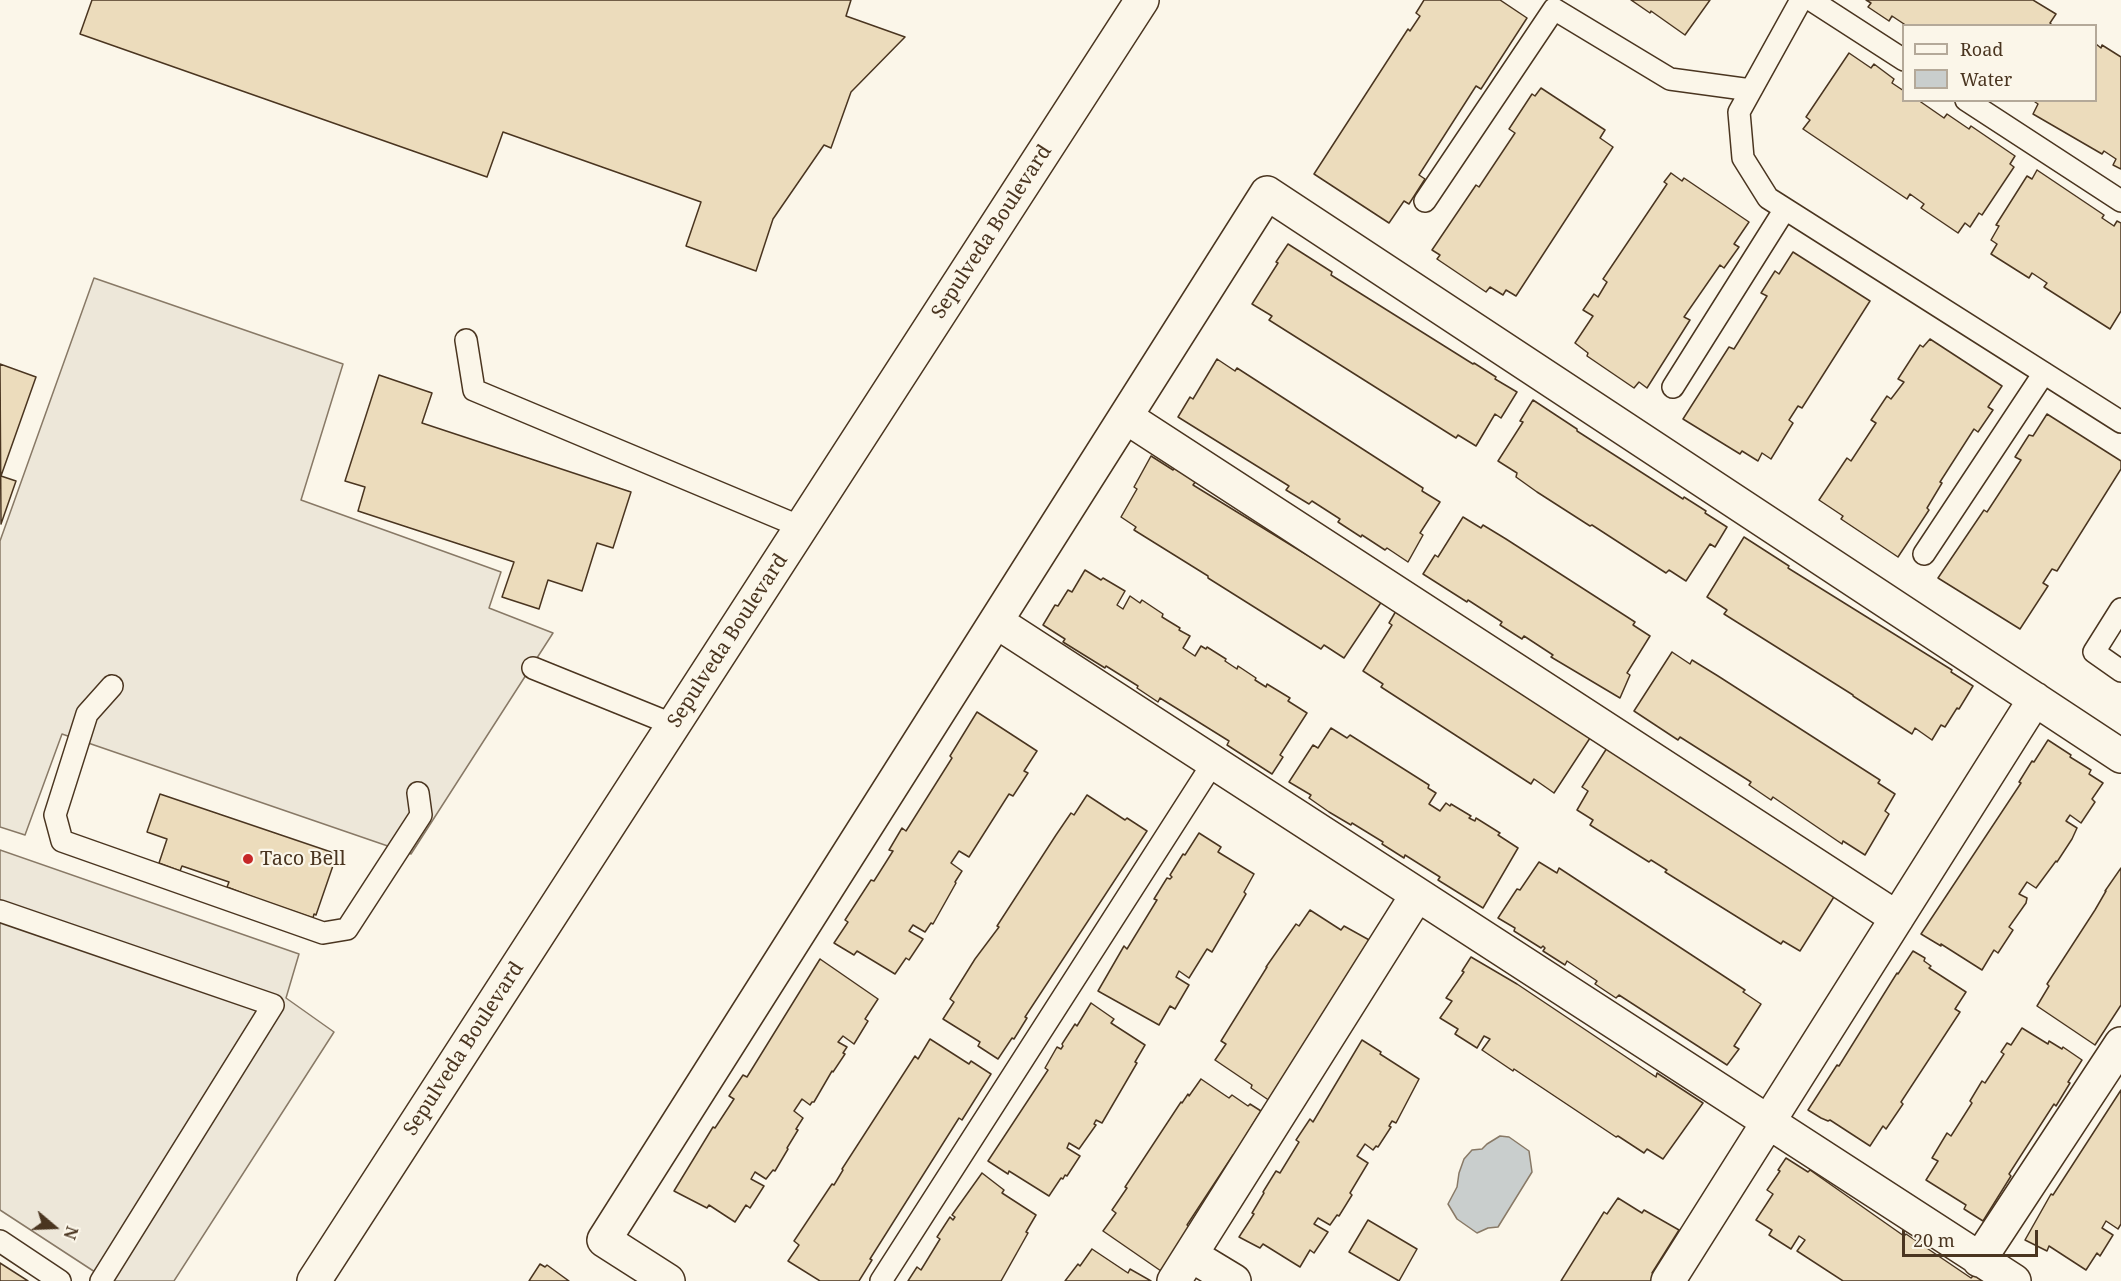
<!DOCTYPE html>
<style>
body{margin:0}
#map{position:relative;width:2121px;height:1281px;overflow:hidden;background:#fbf6e9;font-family:"Noto Serif",serif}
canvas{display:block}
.legend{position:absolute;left:1902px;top:24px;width:195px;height:78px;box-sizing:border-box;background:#fbf6e9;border:2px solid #b4a999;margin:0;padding:8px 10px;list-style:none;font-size:18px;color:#4a3520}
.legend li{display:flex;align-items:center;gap:12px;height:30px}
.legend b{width:30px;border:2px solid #b4a999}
.north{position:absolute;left:24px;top:1197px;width:60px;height:60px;-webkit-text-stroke:4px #fbf6e9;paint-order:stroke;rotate:109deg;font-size:16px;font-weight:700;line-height:24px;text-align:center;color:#4a3520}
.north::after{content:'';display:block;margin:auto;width:21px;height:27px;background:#4a3520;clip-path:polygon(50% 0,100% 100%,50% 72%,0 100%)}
.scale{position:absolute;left:1902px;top:1230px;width:136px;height:27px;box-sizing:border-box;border:3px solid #4a3520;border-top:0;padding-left:8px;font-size:18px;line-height:21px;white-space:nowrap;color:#4a3520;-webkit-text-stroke:4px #fbf6e9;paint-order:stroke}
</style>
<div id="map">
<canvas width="2121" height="1281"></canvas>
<ul class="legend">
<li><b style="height:8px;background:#fbf6e9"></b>Road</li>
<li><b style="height:16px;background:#c9cecd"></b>Water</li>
</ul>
<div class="north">N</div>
<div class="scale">20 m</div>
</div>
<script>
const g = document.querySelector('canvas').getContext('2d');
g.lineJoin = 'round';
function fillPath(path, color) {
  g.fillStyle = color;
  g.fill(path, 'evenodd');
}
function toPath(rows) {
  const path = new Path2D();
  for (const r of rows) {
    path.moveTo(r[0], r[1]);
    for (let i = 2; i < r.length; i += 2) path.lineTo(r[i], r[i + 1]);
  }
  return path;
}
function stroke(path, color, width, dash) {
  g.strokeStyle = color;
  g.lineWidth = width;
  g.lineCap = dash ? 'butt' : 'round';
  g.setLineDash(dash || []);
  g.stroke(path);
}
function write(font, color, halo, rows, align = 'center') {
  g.font = font + ' "Noto Serif",serif';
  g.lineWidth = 4.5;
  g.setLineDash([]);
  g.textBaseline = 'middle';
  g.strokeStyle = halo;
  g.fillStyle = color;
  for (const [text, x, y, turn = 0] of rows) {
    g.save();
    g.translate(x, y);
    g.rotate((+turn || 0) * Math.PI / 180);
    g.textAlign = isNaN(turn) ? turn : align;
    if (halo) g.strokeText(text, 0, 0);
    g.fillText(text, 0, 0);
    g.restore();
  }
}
const parking = toPath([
 [94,278,343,364,301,500,501,572,489,608,553,633,411,854,62,734,25,835,0,827,0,541,94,278],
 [0,850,299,954,286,998,334,1032,174,1281,90,1281,95,1272,0,1210,0,850]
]);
fillPath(parking, '#ede7d9');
stroke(parking, '#887966', 1.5);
const water = toPath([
 [1500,1136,1509,1137,1529,1151,1532,1172,1498,1227,1488,1228,1477,1233,1457,1219,1448,1204,1457,1187,1459,1173,1464,1159,1472,1150,1482,1149,1487,1144,1500,1136]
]);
fillPath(water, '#c9cecd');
stroke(water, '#887966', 1.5);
const building = toPath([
 [92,0,851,0,846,16,905,37,851,92,831,148,824,145,773,219,756,271,686,246,701,202,503,132,487,177,80,34,92,0],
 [1424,0,1500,0,1527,18,1481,89,1476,86,1419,175,1425,179,1409,204,1404,201,1389,223,1314,174,1408,29,1410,31,1420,16,1416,13,1424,0],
 [1631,0,1710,0,1685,35,1651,11,1650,13,1631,0],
 [1866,0,2033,0,2056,14,2050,23,2053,26,1907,26,1892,16,1889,21,1868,7,1871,3,1866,0],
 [2096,44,2101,48,2102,45,2121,57,2121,169,2113,165,2116,159,2104,151,2102,154,2033,114,2038,104,2035,102,2036,100,2096,100,2096,44],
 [1849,53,1871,68,1874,64,1894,79,1892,83,1904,91,1904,100,1918,100,1944,118,1947,114,1969,129,1971,126,2015,156,2010,164,2014,167,1982,215,1979,213,1970,227,1965,223,1958,233,1921,208,1924,204,1910,194,1907,199,1803,129,1810,120,1806,117,1849,53],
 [1541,88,1605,130,1600,138,1613,147,1516,296,1506,290,1503,295,1490,287,1486,292,1437,259,1440,255,1432,250,1476,185,1479,187,1515,133,1509,129,1532,94,1535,96,1541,88],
 [2037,170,2104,215,2102,218,2114,226,2117,221,2121,223,2121,311,2110,329,2044,287,2047,283,2032,273,2029,278,1991,254,1997,244,1991,240,1999,226,1996,225,2027,176,2032,179,2037,170],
 [1671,173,1682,181,1684,178,1749,222,1734,244,1739,247,1724,268,1720,265,1684,317,1690,320,1647,388,1639,382,1634,388,1587,356,1588,353,1575,343,1593,316,1583,310,1594,294,1598,297,1607,282,1603,279,1667,184,1664,182,1671,173],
 [1288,244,1332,272,1331,275,1473,364,1474,363,1496,377,1495,379,1517,392,1501,418,1495,414,1476,446,1458,435,1456,438,1269,320,1272,316,1252,304,1278,263,1276,262,1288,244],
 [1793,252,1870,301,1802,408,1798,406,1789,420,1793,423,1771,459,1762,453,1758,461,1742,451,1740,454,1683,419,1729,347,1734,349,1767,296,1761,293,1775,271,1779,274,1793,252],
 [1930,339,2002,386,1988,407,1993,410,1978,432,1974,429,1940,482,1942,483,1927,508,1929,510,1898,557,1841,519,1843,516,1819,500,1847,458,1851,461,1876,423,1871,420,1887,396,1891,399,1904,382,1898,379,1920,345,1923,347,1930,339],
 [1217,359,1235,371,1237,368,1423,488,1422,491,1440,502,1420,533,1423,535,1408,562,1387,548,1385,550,1362,535,1361,537,1338,522,1340,519,1312,501,1309,504,1286,490,1289,486,1178,417,1190,397,1193,399,1217,359],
 [0,364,36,377,1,476,16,481,1,524,0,364],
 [379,375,432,393,422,423,631,492,613,548,597,543,582,591,548,580,539,609,502,597,514,562,358,511,365,487,345,481,379,375],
 [1533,400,1577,429,1577,431,1683,499,1684,497,1706,511,1705,513,1727,527,1715,547,1710,544,1686,581,1669,570,1666,573,1592,525,1590,526,1537,492,1516,477,1517,473,1498,461,1523,422,1520,421,1533,400],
 [2047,414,2121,461,2121,469,2057,571,2052,569,2043,583,2048,586,2020,629,1938,578,1984,510,1987,512,2021,460,2015,457,2029,435,2033,436,2047,414],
 [1151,456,1173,470,1175,467,1196,481,1193,485,1382,601,1344,658,1324,645,1321,649,1208,578,1208,576,1134,530,1136,527,1121,517,1137,489,1134,487,1151,456],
 [1463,517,1481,528,1483,525,1506,539,1635,622,1633,625,1650,636,1627,673,1630,675,1620,698,1551,657,1553,655,1524,636,1522,639,1500,625,1502,622,1468,600,1467,602,1423,574,1435,555,1438,557,1463,517],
 [1744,537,1789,566,1788,568,1952,670,1951,672,1973,686,1959,709,1957,708,1945,727,1941,725,1932,740,1915,728,1912,734,1853,696,1853,695,1724,614,1727,610,1707,597,1744,537],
 [1085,570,1101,580,1103,578,1125,591,1117,605,1123,609,1130,596,1140,603,1142,600,1163,614,1162,617,1180,628,1179,630,1190,636,1183,648,1195,656,1201,646,1206,649,1207,647,1226,659,1225,661,1237,669,1238,666,1256,678,1255,680,1266,687,1267,684,1290,698,1288,701,1307,713,1280,755,1283,757,1272,774,1227,745,1229,741,1160,698,1158,702,1137,688,1138,686,1106,666,1105,668,1063,642,1065,639,1043,625,1055,605,1058,606,1068,590,1072,592,1085,570],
 [1396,611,1592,735,1554,793,1534,779,1531,784,1381,687,1383,684,1363,671,1392,625,1389,623,1396,611],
 [1672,652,1690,664,1692,660,1718,676,1880,780,1878,783,1895,794,1885,811,1889,814,1865,855,1843,841,1842,844,1773,797,1771,800,1749,785,1751,782,1680,737,1678,740,1634,711,1672,652],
 [977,712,1037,751,1024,771,1028,773,1013,796,1009,794,969,857,959,851,951,863,962,871,955,882,956,883,933,924,931,923,925,932,913,925,909,931,923,939,909,960,906,958,895,974,857,951,854,955,834,943,848,922,845,920,871,880,874,881,893,851,889,850,902,828,906,831,952,758,950,756,977,712],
 [1331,728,1347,738,1350,735,1429,785,1428,788,1436,793,1429,804,1440,811,1446,803,1450,806,1451,804,1471,816,1469,818,1475,821,1476,818,1500,833,1498,835,1518,848,1483,908,1438,880,1440,877,1405,855,1404,858,1382,844,1383,842,1352,823,1351,825,1329,812,1309,798,1311,795,1289,782,1313,745,1318,748,1331,728],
 [2048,740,2071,755,2070,757,2091,770,2089,774,2103,783,2092,799,2095,802,2081,823,2070,815,2066,821,2077,828,2072,839,2057,862,2056,861,2036,888,2027,882,2019,894,2027,898,2026,903,2009,927,2013,930,1998,953,1994,950,1982,970,1941,944,1941,946,1921,934,2021,783,2019,782,2032,761,2034,762,2048,740],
 [1607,748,1837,892,1800,951,1783,941,1781,944,1755,928,1665,872,1667,870,1651,860,1649,862,1590,825,1593,820,1577,810,1588,791,1582,787,1607,748],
 [160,794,337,854,316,915,314,914,313,918,258,899,227,887,229,882,182,866,180,871,159,863,167,839,147,832,160,794],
 [1087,795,1125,820,1127,818,1147,831,1025,1017,1027,1018,1014,1039,1012,1038,998,1059,978,1046,980,1042,943,1019,954,1002,950,999,975,959,999,927,997,926,1056,835,1071,813,1074,815,1087,795],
 [1199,833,1221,847,1218,852,1254,874,1244,892,1246,894,1212,952,1207,949,1189,978,1179,971,1176,977,1189,985,1175,1009,1170,1006,1159,1025,1098,991,1124,946,1127,949,1157,900,1154,899,1167,878,1170,879,1172,877,1170,875,1183,854,1185,855,1199,833],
 [1539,862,1557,873,1559,868,1745,990,1743,992,1761,1004,1734,1046,1739,1049,1727,1065,1619,995,1616,998,1595,984,1597,981,1567,961,1565,965,1543,951,1545,948,1543,946,1541,948,1514,931,1515,928,1498,918,1517,889,1520,890,1539,862],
 [2121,868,2121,1005,2095,1045,2037,1006,2049,986,2047,984,2095,910,2106,891,2105,891,2121,868],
 [1310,910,1341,930,1344,926,1371,941,1297,1055,1299,1056,1270,1101,1251,1088,1252,1085,1215,1060,1226,1044,1221,1041,1267,967,1266,967,1296,924,1299,926,1310,910],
 [1913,951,1925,958,1924,961,1931,966,1929,968,1966,992,1955,1009,1960,1012,1901,1102,1903,1104,1886,1129,1883,1126,1870,1146,1830,1120,1828,1121,1821,1118,1808,1110,1837,1065,1839,1066,1897,973,1898,974,1913,951],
 [1471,957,1517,984,1656,1077,1657,1073,1703,1103,1663,1159,1647,1149,1644,1153,1618,1136,1616,1137,1514,1069,1513,1071,1482,1050,1490,1039,1484,1036,1477,1048,1455,1034,1458,1029,1440,1018,1452,1001,1446,998,1464,972,1462,971,1471,957],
 [820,959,878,999,865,1019,868,1021,854,1044,843,1036,838,1042,847,1047,843,1053,845,1054,833,1072,832,1071,814,1102,812,1102,810,1105,802,1099,794,1111,803,1118,796,1129,798,1130,787,1148,788,1149,775,1171,773,1170,766,1179,755,1172,751,1179,764,1186,750,1208,746,1205,735,1222,709,1205,707,1208,674,1191,713,1127,715,1128,734,1099,729,1096,743,1075,747,1077,820,959],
 [1091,1003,1114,1019,1111,1023,1145,1045,1135,1062,1137,1063,1102,1123,1096,1120,1094,1124,1096,1125,1079,1149,1069,1143,1067,1148,1080,1156,1067,1176,1065,1175,1063,1179,1061,1178,1049,1196,1009,1171,1008,1174,988,1161,1048,1070,1045,1068,1057,1047,1061,1049,1063,1046,1062,1044,1075,1024,1077,1026,1091,1003],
 [2022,1028,2048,1044,2049,1041,2062,1049,2063,1047,2082,1060,2068,1082,2070,1083,2056,1106,2054,1104,2009,1174,2011,1176,1983,1221,1964,1209,1966,1205,1926,1180,1938,1161,1932,1158,1947,1133,1951,1136,1972,1103,1970,1101,1982,1081,1985,1083,2004,1054,2001,1052,2007,1043,2011,1045,2022,1028],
 [930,1039,969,1064,971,1061,991,1074,962,1120,959,1118,870,1259,872,1260,859,1281,820,1281,788,1261,799,1245,794,1241,832,1184,834,1185,843,1170,842,1169,915,1056,918,1059,930,1039],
 [1362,1040,1381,1052,1380,1054,1419,1079,1396,1123,1392,1121,1389,1126,1391,1127,1378,1147,1376,1146,1373,1150,1365,1144,1357,1156,1368,1163,1350,1193,1352,1195,1339,1216,1337,1215,1330,1225,1318,1218,1314,1224,1328,1232,1314,1253,1310,1250,1300,1267,1263,1244,1260,1248,1239,1237,1254,1214,1252,1213,1264,1193,1263,1192,1276,1171,1280,1173,1299,1142,1296,1140,1310,1119,1313,1122,1362,1040],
 [1201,1079,1229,1098,1232,1095,1248,1106,1250,1104,1261,1111,1247,1134,1249,1135,1235,1156,1233,1155,1187,1225,1190,1227,1161,1271,1103,1231,1116,1213,1112,1210,1127,1188,1125,1187,1181,1102,1182,1103,1188,1094,1189,1096,1201,1079],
 [2121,1090,2121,1224,2118,1229,2106,1221,2102,1228,2113,1235,2100,1256,2097,1253,2086,1270,2049,1246,2047,1251,2025,1240,2051,1194,2053,1195,2121,1090],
 [1786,1158,1808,1172,1810,1170,1904,1236,1906,1234,1971,1278,1974,1275,1983,1281,1843,1281,1797,1251,1805,1240,1799,1236,1791,1249,1769,1235,1772,1230,1756,1220,1773,1194,1767,1190,1780,1171,1778,1170,1786,1158],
 [982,1173,1004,1190,1002,1193,1036,1215,1026,1232,1028,1233,1001,1281,908,1281,917,1267,921,1270,940,1239,937,1237,950,1217,953,1220,955,1217,952,1215,982,1173],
 [1618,1198,1642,1213,1644,1210,1679,1230,1652,1273,1656,1276,1652,1281,1561,1281,1604,1212,1607,1214,1618,1198],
 [1368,1220,1417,1249,1399,1281,1349,1252,1368,1220],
 [1092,1249,1128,1273,1130,1269,1151,1281,1065,1281,1078,1264,1080,1266,1092,1249],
 [0,1263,28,1281,0,1281,0,1263],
 [540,1264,545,1267,547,1265,569,1281,529,1281,540,1264]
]);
fillPath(building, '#ecdcbc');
stroke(building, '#4a3520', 1.5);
const service = toPath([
 [1801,0,1739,112,1743,158,1768,198,2121,422],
 [1811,0,1904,60],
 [1966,100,2121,201],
 [1425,201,1554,9,1670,79,1751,90],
 [466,340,474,390,801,527],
 [1673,387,1785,209],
 [1924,554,2044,373],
 [2121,609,2094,652,2121,671],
 [533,668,674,725],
 [112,686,87,714,55,815,62,841,323,933,347,929,421,815,418,793],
 [0,911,273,1005,101,1281],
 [0,1241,60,1281],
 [881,1281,1213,763]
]);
const minor = toPath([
 [1126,417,1897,918],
 [997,622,2014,1281],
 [1191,1255,1234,1281],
 [1979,1260,2121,1044],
 [668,1281,604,1240,1267,193,2121,756],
 [1174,1281,1417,895],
 [1668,1281,2035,699]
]);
const primary = toPath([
 [314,1281,1142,0]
]);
stroke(service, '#4a3520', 24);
stroke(minor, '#4a3520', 36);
stroke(primary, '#4a3520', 36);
stroke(service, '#fbf6e9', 21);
stroke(minor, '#fbf6e9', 33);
stroke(primary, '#fbf6e9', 33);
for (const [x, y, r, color] of [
 [248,859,6,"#c62828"]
]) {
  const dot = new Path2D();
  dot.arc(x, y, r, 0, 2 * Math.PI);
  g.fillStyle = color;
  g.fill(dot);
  stroke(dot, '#fbf6e9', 2);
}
write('20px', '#4a3520', '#fbf6e9', [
 ["Sepulveda Boulevard",992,232,-57],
 ["Sepulveda Boulevard",728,641,-57],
 ["Sepulveda Boulevard",464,1049,-57]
]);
write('20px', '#4a3520', '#fbf6e9', [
 ["Taco Bell",260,859]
], 'left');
</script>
